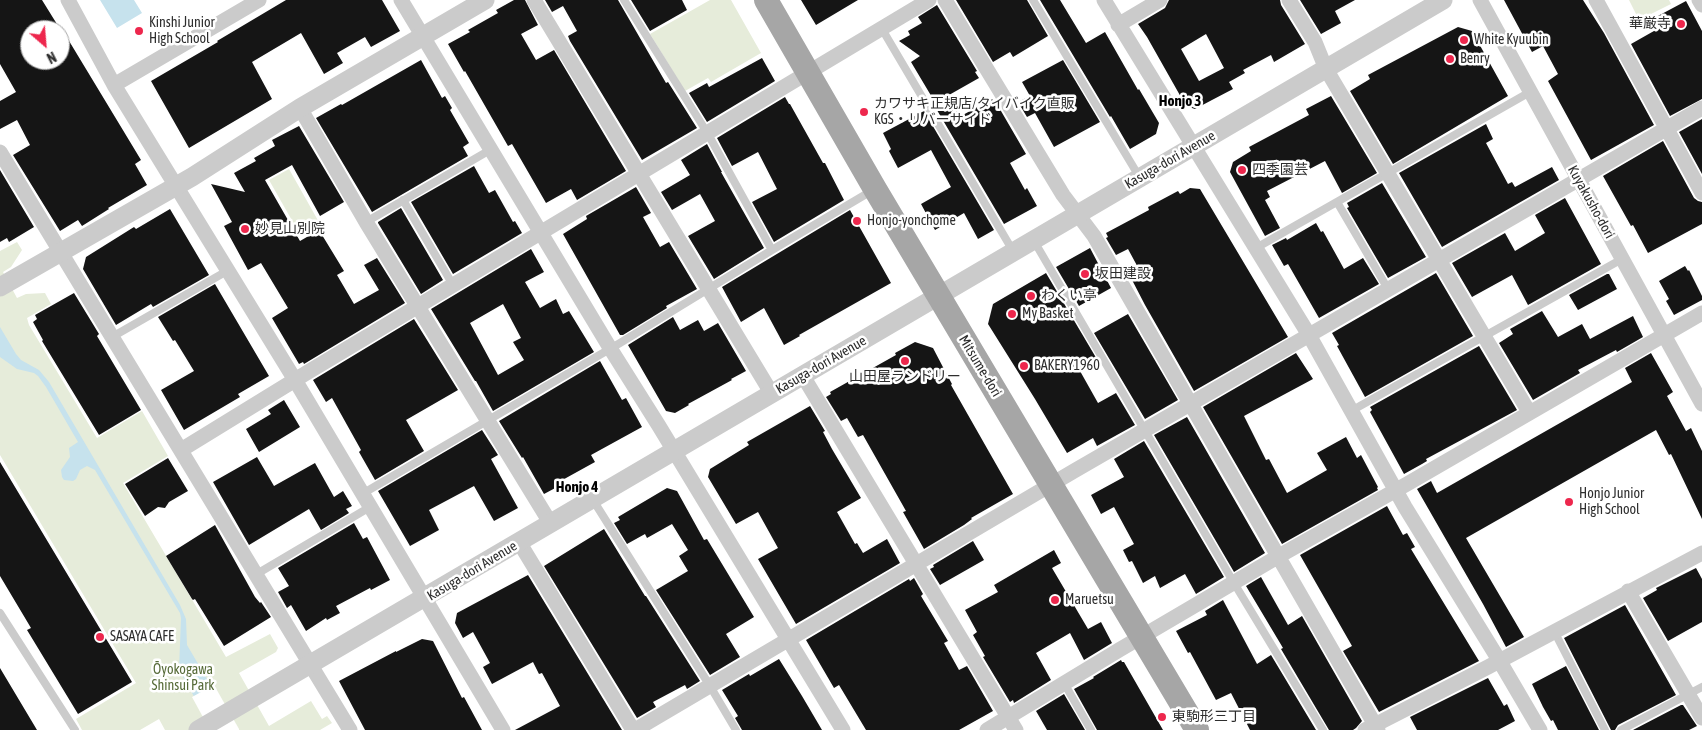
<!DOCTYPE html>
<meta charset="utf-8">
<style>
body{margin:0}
#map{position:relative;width:1702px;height:730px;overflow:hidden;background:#fff;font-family:"Asap Condensed",sans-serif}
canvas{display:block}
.north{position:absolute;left:20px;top:20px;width:50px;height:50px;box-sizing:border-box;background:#fff;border:1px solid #ababab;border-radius:50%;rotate:153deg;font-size:14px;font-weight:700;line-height:20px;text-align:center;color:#2e2e2e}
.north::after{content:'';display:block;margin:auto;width:18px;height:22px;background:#ed274d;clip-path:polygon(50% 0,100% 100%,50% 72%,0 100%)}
</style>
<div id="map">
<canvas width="1702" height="730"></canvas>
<div class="north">N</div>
</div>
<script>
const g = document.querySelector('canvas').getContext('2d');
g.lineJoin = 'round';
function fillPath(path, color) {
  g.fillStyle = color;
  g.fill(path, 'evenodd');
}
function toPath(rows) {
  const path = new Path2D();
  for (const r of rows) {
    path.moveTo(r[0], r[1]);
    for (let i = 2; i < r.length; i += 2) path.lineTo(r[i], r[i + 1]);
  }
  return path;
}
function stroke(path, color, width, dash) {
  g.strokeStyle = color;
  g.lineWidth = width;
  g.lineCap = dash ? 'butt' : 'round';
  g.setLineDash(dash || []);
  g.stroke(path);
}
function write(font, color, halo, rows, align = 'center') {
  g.font = font + ' "Asap Condensed","Noto Sans JP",sans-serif';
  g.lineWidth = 5;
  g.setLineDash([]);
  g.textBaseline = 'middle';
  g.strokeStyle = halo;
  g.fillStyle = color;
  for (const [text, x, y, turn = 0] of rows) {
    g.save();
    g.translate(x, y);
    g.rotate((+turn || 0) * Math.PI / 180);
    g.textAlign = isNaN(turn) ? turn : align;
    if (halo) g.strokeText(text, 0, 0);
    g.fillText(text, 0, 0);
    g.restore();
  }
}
fillPath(toPath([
 [710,0,731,0,761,53,711,82,708,78,685,91,650,34],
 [1629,0,1669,0,1671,4,1639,20],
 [289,169,320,224,275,250,268,238,294,224,269,180],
 [17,242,22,250,11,267,3,272,17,298,26,294,45,293,51,304,27,318,29,325,97,438,142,411,168,456,123,483,226,657,270,634,278,648,276,652,239,673,269,726,311,701,322,719,327,716,332,723,320,730,165,730,159,719,140,730,82,730,76,719,136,683,0,455,0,251]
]), '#e6ecda');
fillPath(toPath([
 [100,0,134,0,142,13,117,28],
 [0,327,16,354,21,360,39,370,49,382,180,605,186,619,187,645,237,730,213,730,179,670,181,618,180,613,95,470,87,466,80,470,76,479,73,481,64,480,62,477,61,470,70,457,69,448,78,442,46,387,38,376,34,373,17,369,0,357]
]), '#c6e2ed');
fillPath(toPath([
 [214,685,239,729,239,730,210,730,192,697]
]), '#fff');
fillPath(toPath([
 [0,0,42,0,60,29,60,26,141,160,135,164,147,185,108,208,109,209,82,226,78,220,60,231,13,155,30,145,17,120,0,129,0,101,16,92,0,64],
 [30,30,60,30,60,60,30,60],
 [286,0,382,0,400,31,371,47,365,37,337,53,343,63,324,74,301,33,252,62,272,99,189,148,151,81,218,42,217,41],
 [514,0,525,0,538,25,521,34,536,60,554,50,626,171,577,200,571,189,546,203,512,144,508,146,465,71,464,72,448,44,470,32,468,30,498,13,496,10],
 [545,0,618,0,666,83,668,82,697,128,642,160,570,41,568,36,577,31,563,6,552,12],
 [631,0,682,0,687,10,650,31],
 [801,0,858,0,816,25],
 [956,0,1027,0,1048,36,1013,57,1010,52,993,62],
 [1040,0,1060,0,1086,43,1105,32,1138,90,1139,89,1159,123,1156,134,1130,149,1111,116,1110,117],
 [1169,0,1280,0,1281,5,1305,44,1274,62,1271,55,1243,70,1245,73,1229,82,1233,89,1212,100,1195,109,1186,106,1147,37,1138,24,1165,8],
 [1206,34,1224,68,1199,81,1181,49],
 [1300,0,1355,0,1335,11,1341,23,1321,34],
 [1504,0,1583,0,1604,33,1654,125,1591,160,1548,81,1558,74,1543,46,1532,52],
 [1686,1,1702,31,1702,99,1670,116,1631,44,1661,27,1656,17],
 [937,5,977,71,975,72,979,78,949,95,961,116,992,99,1001,111,1026,154,1010,163,1025,190,1027,188,1037,206,1004,224,934,105,936,104,911,62,920,56,899,41,910,35,908,31,922,23,918,17],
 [1458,27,1472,31,1508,96,1393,164,1350,91,1370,79,1368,75],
 [762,58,775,81,707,122,689,93,707,83,709,87],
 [421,60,442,98,445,96,452,108,450,110,469,143,463,147,468,156,372,212,316,118,341,104,342,105],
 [1063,60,1100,122,1054,147,1035,113,1027,117,1018,102,1030,96,1022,82],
 [1331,96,1377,173,1342,193,1325,161,1267,191,1270,197,1265,200,1280,228,1265,236,1230,172,1233,162,1251,151,1249,147,1309,115,1306,109],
 [785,97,789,104,790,104,823,163,825,163,844,200,774,242,752,202,777,189,758,152,732,166,717,138],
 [924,111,994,230,978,239,964,213,935,230,921,204,951,187,931,150,898,168,889,151,891,149,883,133],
 [1702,119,1702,174,1679,132],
 [1486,124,1493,139,1486,143,1508,184,1512,182,1515,187,1552,167,1559,180,1442,247,1399,173],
 [299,126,344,202,320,216,292,165,265,180,300,241,319,230,344,271,337,275,354,304,379,290,364,265,377,258,405,303,304,364,303,362,299,364,272,318,288,308,261,263,248,270,224,226,232,222,211,184,245,192,234,173,256,161,254,158,275,146,272,140],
 [1663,141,1694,198,1698,201,1702,202,1702,224,1648,253,1633,225,1631,226,1603,176],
 [707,144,722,172,721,172,764,248,714,279,688,236,715,221,700,194,672,210,661,192,690,175,681,160],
 [474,166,489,193,495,190,513,222,515,221,522,233,453,274,411,202],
 [0,170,34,227,9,242,7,238,0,242],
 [1382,183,1426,257,1388,278,1347,208,1349,207,1347,203],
 [636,187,651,213,643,217,660,247,669,242,697,289,666,306,667,308,623,335,620,335,563,234,587,219,586,216],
 [1190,188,1200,189,1288,337,1194,391,1145,305,1131,278,1141,273,1128,249,1116,255,1106,238,1108,237,1106,233,1149,210,1148,207,1178,191,1180,194],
 [1565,198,1601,264,1528,305,1512,275,1472,297,1452,263,1505,233,1515,251,1545,233,1535,215],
 [401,208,443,280,421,294,378,223,378,222],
 [170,209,209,275,153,307,151,304,116,325,83,269,86,257,134,227,136,229],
 [850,210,891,283,799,335,800,336,784,345,764,308,741,322,722,287],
 [1316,223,1321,232,1323,231,1344,269,1363,258,1379,284,1319,318,1288,264,1284,266,1272,245,1286,238,1287,240],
 [1090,248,1111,288,1079,306,1056,267],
 [531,249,544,272,525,282,540,308,556,299,563,314,569,311,594,352,493,411,476,381,475,381,431,309],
 [503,304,521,338,513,342,524,360,498,375,470,323],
 [1685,266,1688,271,1689,270,1702,296,1702,300,1674,315,1666,301,1669,299,1659,281],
 [1046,273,1098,361,1080,371,1098,403,1116,393,1135,425,1097,446,1093,438,1067,453,1035,399,988,324,993,304],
 [1436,273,1473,336,1365,397,1337,346,1339,345,1332,333],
 [1607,274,1609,274,1617,289,1578,310,1569,295],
 [215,284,269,376,238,394,240,397,184,430,161,390,194,371,175,340,173,341,158,317],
 [74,293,99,334,97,336,141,410,99,435,42,341,43,340,33,322,37,319,35,315],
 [1542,311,1558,337,1582,324,1590,339,1633,316,1643,337,1617,352,1616,350,1578,370,1580,373,1533,400,1499,343,1513,334,1510,329],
 [1128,314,1178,400,1145,419,1094,333],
 [673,317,680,330,698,320,704,331,718,323,746,371,731,379,732,380,688,404,689,405,675,413,666,411,628,345],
 [414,319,458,390,406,420,424,451,375,480,359,452,361,450,332,398,326,402,313,380],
 [915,342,933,348,945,371,952,384,951,385,1013,494,971,518,972,519,964,525,924,549,903,512,906,511,863,435,858,437,847,418,841,421,826,397,831,394,830,392,896,355,895,353],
 [1479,346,1517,410,1426,459,1427,461,1422,464,1404,474,1370,412,1372,410,1370,407],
 [1296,353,1313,379,1244,416,1266,460,1269,459,1287,493,1327,470,1317,453,1346,437,1357,458,1361,455,1378,487,1377,488,1378,490,1282,544,1203,407],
 [1651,353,1673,392,1667,396,1686,431,1691,428,1702,451,1702,519,1671,454,1669,455,1656,430,1466,538,1524,637,1506,647,1483,604,1417,489,1431,481,1437,493,1632,382,1625,368],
 [600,361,622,400,626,398,642,427,591,455,595,462,557,483,559,486,544,494,523,457,522,458,499,421],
 [284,400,300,427,259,452,246,429,271,414,268,410],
 [810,406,825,431,823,432,832,449,861,498,837,512,855,544,857,543,863,553,887,539,900,563,796,624,758,559,778,548,758,512,736,524,708,477,710,469,749,445,747,442],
 [1187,417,1265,553,1234,572,1154,435],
 [482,430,498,455,491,459,518,508,494,521,474,486,429,510,439,530,410,546,378,491],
 [1144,441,1224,577,1196,594,1185,574,1160,588,1155,576,1143,583,1132,561,1129,562,1123,550,1134,544,1114,507,1101,514,1091,495,1124,477,1114,459],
 [257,457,274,486,315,463,334,497,343,491,352,506,346,509,349,513,321,530,309,509,249,545,213,482],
 [168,458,188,491,169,502,165,508,158,507,145,516,125,484],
 [0,462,132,682,78,714,27,630,31,628,0,576],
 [667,488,677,491,704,540,707,539,754,617,726,634,740,657,710,675,656,590,688,571,679,556,688,550,672,524,647,538,645,534,627,544,614,523,620,520,618,517],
 [1387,506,1403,535,1407,533,1415,547,1411,549,1479,661,1379,712,1343,651,1352,646,1300,555],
 [354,523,363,539,367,537,390,580,371,590,370,588,336,606,340,613,327,620,326,618,306,631,291,605,287,608,278,592,289,586,278,568],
 [215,525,255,597,260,603,261,602,271,617,224,646,195,599,193,600,192,599,166,556],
 [604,529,645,596,646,596,700,681,687,689,685,685,653,702,656,707,637,718,544,566],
 [973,541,984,560,940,585,930,569,934,567,933,565],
 [1054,550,1061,563,1052,568,1088,629,1101,622,1112,643,1084,660,1070,633,1036,653,1051,680,1014,703,1013,700,1010,702,983,657,985,656,973,635,977,632,965,610,998,592,994,585],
 [1696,568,1702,579,1702,622,1668,641,1643,598,1657,590,1656,588],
 [528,575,622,730,515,730,560,706,542,673,539,674,533,662,492,684,483,667,490,663,473,632,463,638,455,623,457,613],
 [1261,577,1288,625,1302,616,1362,721,1356,728,1353,730,1329,730,1281,649,1283,648,1246,586],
 [914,578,923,594,921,596,948,641,944,643,959,670,967,666,993,711,959,730,866,730,839,685,834,688,806,640,909,579,910,581],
 [1223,600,1257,664,1271,655,1316,730,1250,730,1231,693,1216,700,1190,652,1188,653,1176,631,1207,615,1205,611],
 [1625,605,1676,695,1618,725,1615,730,1611,730,1564,638],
 [422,639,433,641,462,698,464,697,482,730,365,730,339,681,396,651,396,652],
 [779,659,802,696,822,730,742,730,735,718,738,716,722,690,749,674,750,676],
 [1121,660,1122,662,1124,662,1163,730,1097,730,1074,689,1094,678,1093,677],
 [1566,666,1599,730,1558,730,1553,720,1551,721,1543,707,1532,684],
 [0,668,37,730,0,730],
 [1488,678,1504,706,1507,704,1515,721,1498,730,1417,730,1410,717],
 [1064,694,1085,730,1047,730,1036,711],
 [1681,705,1683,705,1697,726,1689,730,1633,730]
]), '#151515');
stroke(toPath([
 [624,0,708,134,772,250],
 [1033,0,1140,178],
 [882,29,1013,251],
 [403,200,453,285],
 [1337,202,1388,289],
 [366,222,490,150],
 [1034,241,1234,583,1323,730],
 [1256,248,1530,92],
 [112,337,227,271],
 [1351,411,1622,259],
 [362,494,620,343,772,250,873,190],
 [593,500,710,686,736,730],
 [255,575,370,507],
 [0,613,75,730],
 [1554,631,1605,730],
 [1064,683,1091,730],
 [1621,730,1702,687]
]), '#cbcbcb', 8);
stroke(toPath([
 [68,0,114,85,295,380,503,730],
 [401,0,610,348,659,426,843,730],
 [534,0,772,394],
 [945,0,1063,195,1094,236,1378,730],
 [1104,0,1309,335,1405,507,1499,660,1540,730],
 [1289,0,1315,42,1326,69,1529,412],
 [1480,0,1702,404],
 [1596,0,1702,193],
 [1699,0,1702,5],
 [1118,25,1160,0],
 [114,85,259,0],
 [300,108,366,222,551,524],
 [0,152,350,730],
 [803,376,1016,730],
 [181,450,308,372,929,0],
 [519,542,633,730],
 [1628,591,1702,718],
 [635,730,1074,471,1702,108],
 [987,730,1119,650,1279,556,1407,484,1702,313],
 [1365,730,1488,667,1702,553]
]), '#cbcbcb', 15);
stroke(toPath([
 [0,287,192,177,300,108,485,0],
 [198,730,1443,0]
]), '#cbcbcb', 19);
stroke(toPath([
 [766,0,875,189,1197,730]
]), '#a6a6a6', 24);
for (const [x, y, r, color] of [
 [1681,24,5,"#ed274d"],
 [139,31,5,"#ed274d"],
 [1464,40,5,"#ed274d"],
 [1450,59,5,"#ed274d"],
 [864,112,5,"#ed274d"],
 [1242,170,5,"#ed274d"],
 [857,221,5,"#ed274d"],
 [245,229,5,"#ed274d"],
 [1085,274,5,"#ed274d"],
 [1031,296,5,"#ed274d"],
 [1012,314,5,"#ed274d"],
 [905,361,5,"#ed274d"],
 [1024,366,5,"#ed274d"],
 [1569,502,5,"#ed274d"],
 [1055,600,5,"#ed274d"],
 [100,637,5,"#ed274d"],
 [1162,717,5,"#ed274d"]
]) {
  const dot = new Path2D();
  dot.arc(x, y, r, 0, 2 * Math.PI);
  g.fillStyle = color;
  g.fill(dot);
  stroke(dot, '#fff', 2);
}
write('14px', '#2e2e2e', '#fff', [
 ["Kinshi Junior",149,23],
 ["High School",149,39],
 ["華厳寺",1671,24,"right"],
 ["White Kyuubin",1474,40],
 ["Benry",1460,59],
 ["カワサキ正規店/タイバイク直販",874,104],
 ["KGS・リバーサイド",874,120],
 ["四季園芸",1252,170],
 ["Honjo-yonchome",867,221],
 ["妙見山別院",255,229],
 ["坂田建設",1095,274],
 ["わくい亭",1041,296],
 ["My Basket",1022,314],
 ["BAKERY1960",1034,366],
 ["山田屋ランドリー",905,377,"center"],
 ["Honjo Junior",1579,494],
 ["High School",1579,510],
 ["Maruetsu",1065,600],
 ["SASAYA CAFE",110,637],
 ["東駒形三丁目",1172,717]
], 'left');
write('14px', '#2e2e2e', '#fff', [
 ["Kasuga-dori Avenue",1170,160,-30],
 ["Kuyakusho-dori",1591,202,61],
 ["Kasuga-dori Avenue",821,365,-30],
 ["Mitsume-dori",980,366,59],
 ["Kasuga-dori Avenue",472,571,-31]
]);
write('14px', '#576b39', '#fff', [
 ["Ōyokogawa",183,670],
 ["Shinsui Park",183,686]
]);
write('bold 15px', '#000', '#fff', [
 ["Honjo 3",1180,101],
 ["Honjo 4",577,487]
]);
</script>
